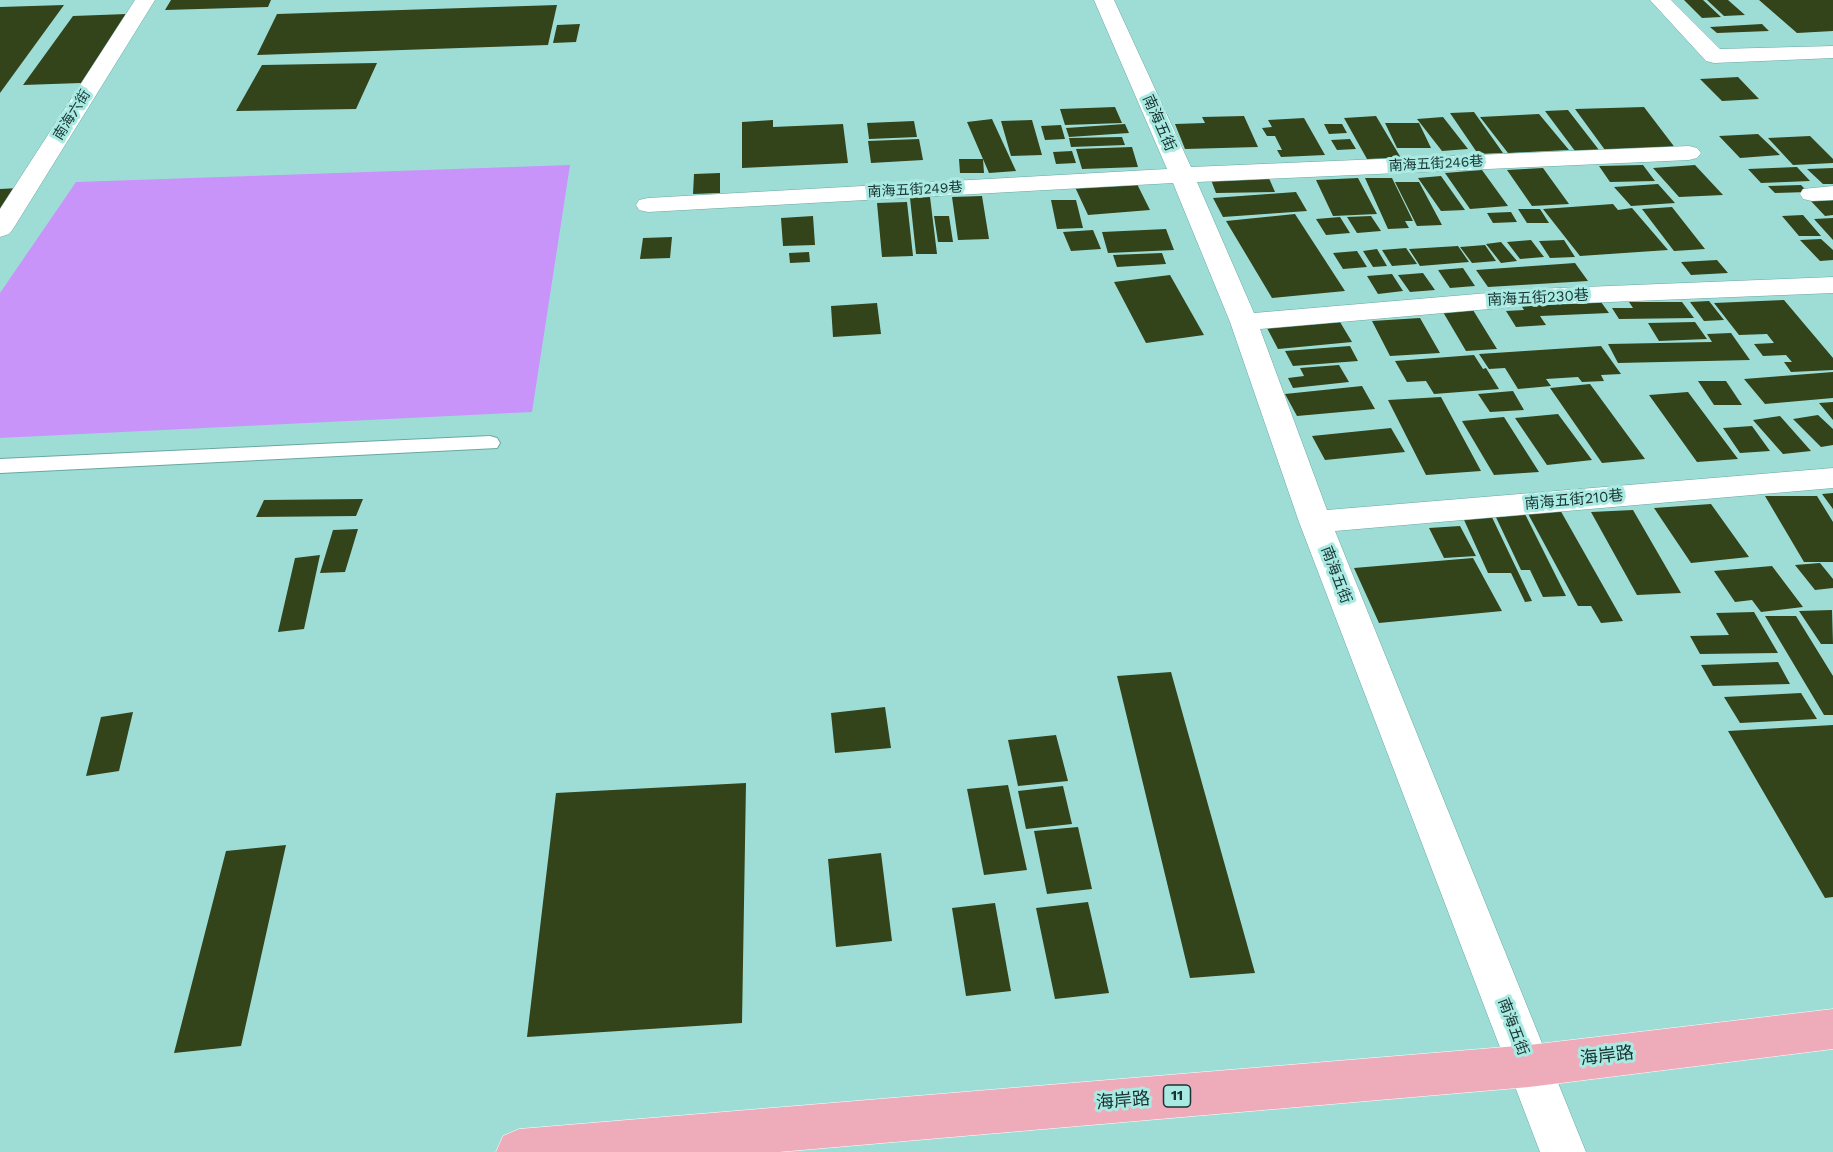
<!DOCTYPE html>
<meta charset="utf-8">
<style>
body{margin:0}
canvas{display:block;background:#9dddd6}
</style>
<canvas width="1833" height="1152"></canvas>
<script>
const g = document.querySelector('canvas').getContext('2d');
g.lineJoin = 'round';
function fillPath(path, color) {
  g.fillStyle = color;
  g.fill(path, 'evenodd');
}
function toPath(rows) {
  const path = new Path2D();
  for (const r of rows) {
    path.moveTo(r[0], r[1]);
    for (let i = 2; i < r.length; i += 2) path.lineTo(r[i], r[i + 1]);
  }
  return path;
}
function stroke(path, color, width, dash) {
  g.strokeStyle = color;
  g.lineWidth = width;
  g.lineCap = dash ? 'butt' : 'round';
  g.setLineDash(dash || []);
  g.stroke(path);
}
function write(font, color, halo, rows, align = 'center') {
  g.font = font + ' "Work Sans","Noto Sans TC",sans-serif';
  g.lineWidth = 6;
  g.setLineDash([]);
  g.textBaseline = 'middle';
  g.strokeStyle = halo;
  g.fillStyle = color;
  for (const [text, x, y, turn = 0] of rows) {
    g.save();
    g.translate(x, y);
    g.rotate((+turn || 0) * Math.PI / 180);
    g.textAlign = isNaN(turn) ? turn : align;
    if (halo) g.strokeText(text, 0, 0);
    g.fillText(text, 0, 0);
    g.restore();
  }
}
fillPath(toPath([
 [570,165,532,412,0,438,0,293,76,182]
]), '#c994fa');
fillPath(toPath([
 [171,0,271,0,268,7,165,10],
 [1684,0,1703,0,1721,17,1702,18],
 [1707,0,1728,0,1745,15,1724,16],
 [1759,0,1833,0,1833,31,1797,33],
 [64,5,0,93,0,7],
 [557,5,548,45,257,55,277,14],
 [127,14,81,83,23,85,73,16],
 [580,24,576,42,553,43,557,25],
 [1762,24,1769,31,1717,33,1710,27],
 [377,63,356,109,236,111,262,65],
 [1738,77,1759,99,1722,101,1700,79],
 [1115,107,1122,123,1065,125,1060,109],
 [1644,107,1676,149,1605,150,1575,109],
 [1568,110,1599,150,1575,151,1545,111],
 [1474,112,1503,153,1478,154,1450,113],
 [1539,114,1569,150,1508,153,1480,117],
 [1244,116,1258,147,1185,149,1175,124,1205,123,1202,117],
 [1376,116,1401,158,1367,159,1344,118],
 [1443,117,1468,149,1442,151,1417,119],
 [1304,118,1325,155,1281,157,1277,150,1282,150,1275,136,1267,136,1262,128,1272,127,1268,120],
 [992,119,1016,171,989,173,967,122],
 [773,120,773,127,843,124,848,163,742,168,742,122],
 [1032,120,1042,155,1011,156,1001,121],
 [914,121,917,137,869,139,867,123],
 [1385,123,1419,123,1431,148,1397,148],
 [1125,124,1129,133,1069,137,1066,128],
 [1324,124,1342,124,1347,133,1329,134],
 [1061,125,1065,139,1045,140,1041,126],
 [1758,134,1780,155,1740,158,1719,136],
 [1810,136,1833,159,1833,163,1793,165,1768,138],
 [1122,137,1125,145,1071,147,1069,138],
 [919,139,923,160,871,163,868,141],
 [1350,139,1356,149,1337,150,1331,140],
 [1132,147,1138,167,1082,169,1076,149],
 [1072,151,1076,163,1056,164,1053,152],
 [959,159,983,159,984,173,960,173],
 [1643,165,1655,181,1610,182,1599,166],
 [1695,165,1723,195,1679,197,1653,168],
 [1797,167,1810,181,1761,183,1748,169],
 [1543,168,1569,204,1532,206,1507,170],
 [1833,168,1833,184,1823,184,1807,169],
 [1482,170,1508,206,1470,209,1445,173],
 [720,173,720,193,693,194,694,174],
 [1268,176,1275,192,1216,193,1210,177],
 [1441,176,1465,210,1441,211,1418,178],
 [1358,178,1377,214,1333,216,1316,180],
 [1365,178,1392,178,1413,221,1405,221,1409,228,1388,229],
 [1135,180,1150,210,1088,215,1074,185],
 [1395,182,1419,182,1442,225,1417,226],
 [1658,184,1675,203,1631,206,1614,187],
 [1801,185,1808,192,1775,193,1768,186],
 [20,188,0,216,0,189],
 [1296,192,1307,211,1223,217,1213,198],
 [982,196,989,239,958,240,952,197],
 [930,197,937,254,916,254,910,198],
 [1833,198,1833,215,1825,216,1809,199],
 [1051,200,1076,200,1083,228,1057,229],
 [907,202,913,256,882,257,877,203],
 [1613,204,1618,210,1632,208,1668,250,1580,256,1543,209],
 [1672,207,1705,249,1674,251,1642,209],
 [1518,209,1540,209,1549,223,1527,223],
 [1511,212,1517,222,1493,223,1487,213],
 [1295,214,1345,291,1272,298,1226,221],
 [1803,215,1821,236,1799,236,1782,216],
 [813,216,815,245,783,246,781,218],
 [934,216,949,216,953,242,938,242],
 [1371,216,1381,231,1357,233,1347,217],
 [1340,217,1350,233,1326,235,1316,219],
 [1833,218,1833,240,1814,219],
 [1166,229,1174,250,1108,253,1102,232],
 [1093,230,1101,249,1071,251,1063,232],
 [672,237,670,258,640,259,643,238],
 [1821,239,1833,250,1833,260,1820,261,1800,240],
 [1531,240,1544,257,1520,259,1507,242],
 [1564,240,1575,257,1550,258,1539,241],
 [1501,242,1517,261,1501,263,1486,244],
 [1485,245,1496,261,1472,263,1460,247],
 [1458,246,1469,262,1420,266,1409,249],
 [1406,248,1417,264,1392,266,1382,250],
 [1377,249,1387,266,1373,267,1363,251],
 [1357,251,1367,267,1343,269,1333,253],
 [809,252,810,262,790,263,789,253],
 [1162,253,1166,264,1117,267,1113,255],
 [1717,260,1728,273,1691,275,1681,262],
 [1575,263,1588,281,1488,287,1476,270],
 [1463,268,1475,286,1450,288,1438,270],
 [1423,273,1435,290,1410,292,1398,275],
 [1392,274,1403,291,1378,294,1367,276],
 [1170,275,1204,335,1146,343,1114,282],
 [1784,300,1833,358,1833,370,1791,372,1784,362,1792,362,1786,355,1763,356,1754,344,1774,343,1767,334,1739,335,1714,303],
 [1709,301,1724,320,1704,321,1690,302],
 [1601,302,1609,313,1540,316,1546,325,1516,327,1506,311,1524,310,1521,305],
 [1629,302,1682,302,1694,318,1619,319,1612,308,1633,308],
 [877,303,881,334,833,337,831,306],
 [1473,310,1497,349,1466,351,1443,312],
 [1420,318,1440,353,1390,356,1372,321],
 [1340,322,1352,342,1278,349,1267,328],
 [1695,322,1707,339,1659,341,1648,323],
 [1731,333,1750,360,1618,363,1608,344,1712,342,1707,334],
 [1350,346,1358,361,1293,366,1285,351],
 [1601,346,1621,374,1601,375,1604,381,1582,382,1578,377,1546,379,1551,386,1518,389,1505,368,1489,369,1479,354],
 [1474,355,1483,369,1486,368,1499,389,1434,394,1426,381,1407,382,1395,361],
 [1339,365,1349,382,1293,388,1288,378,1304,376,1300,368],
 [1833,372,1833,398,1765,404,1744,379],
 [1698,381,1726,381,1742,405,1714,405],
 [1590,384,1645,459,1602,463,1550,388],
 [1362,386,1375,409,1297,416,1285,394],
 [1513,391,1524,410,1490,412,1478,394],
 [1688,392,1738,459,1697,462,1649,395],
 [1441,397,1481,471,1426,475,1388,400],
 [1833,402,1833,420,1819,403],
 [1558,414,1592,460,1547,465,1515,418],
 [1818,415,1833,429,1833,445,1821,447,1793,419],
 [1780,416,1811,451,1783,454,1753,420],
 [1504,417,1539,472,1494,475,1462,421],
 [1752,426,1770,451,1740,453,1723,428],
 [1391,428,1405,452,1325,460,1312,436],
 [1833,493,1833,509,1822,494],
 [1765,496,1817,496,1833,522,1833,562,1804,562],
 [363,499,356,516,256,517,264,500],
 [1711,504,1749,557,1691,563,1654,508],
 [1559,508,1623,621,1601,623,1591,606,1578,606,1526,510],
 [1523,510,1566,596,1543,597,1530,570,1521,570,1493,511],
 [1633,510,1681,593,1637,595,1591,512],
 [1460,511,1489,511,1532,601,1525,602,1511,573,1488,573],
 [1460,526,1476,556,1444,558,1429,528],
 [358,529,345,572,320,573,333,530],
 [320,555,304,629,278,632,295,558],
 [1473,558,1502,611,1379,623,1354,568],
 [1820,563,1833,579,1833,588,1815,590,1795,565],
 [1772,566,1803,607,1761,612,1752,600,1735,602,1714,571],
 [1832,610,1833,644,1821,644,1799,611],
 [1754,612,1778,653,1700,654,1690,636,1729,635,1716,613],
 [1765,616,1796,616,1833,676,1833,715,1824,715],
 [1778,662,1790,684,1713,686,1701,665],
 [1171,672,1255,973,1190,978,1117,676],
 [1801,693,1817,719,1740,723,1724,697],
 [885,707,891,748,835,753,831,713],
 [133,712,119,771,86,776,101,717],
 [1833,725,1833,897,1825,898,1728,731],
 [1056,735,1068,781,1018,786,1008,740],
 [746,783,742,1023,527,1037,556,793],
 [1008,785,1027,870,984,875,967,789],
 [1063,786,1072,824,1026,829,1018,791],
 [1078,827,1092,889,1047,894,1034,831],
 [286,845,241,1046,174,1053,226,851],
 [881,853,892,941,836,947,828,859],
 [1088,902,1109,993,1055,999,1036,908],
 [995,903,1011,991,966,996,952,908]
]), '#33431a');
const service = toPath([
 [490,436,497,438,500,443,497,448,0,473,0,459,490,436]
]);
const minor = toPath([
 [135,0,155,0,13,229,9,234,0,237,0,209,135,0],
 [1094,0,1114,0,1191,167,1689,146,1697,148,1701,153,1697,158,1689,160,1197,182,1254,313,1535,289,1833,277,1833,293,1535,305,1260,329,1327,510,1833,468,1833,488,1335,531,1586,1152,1540,1152,1299,522,1230,322,1173,183,648,212,639,210,636,205,639,200,648,198,1167,169,1094,0],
 [1650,0,1671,0,1720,49,1833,46,1833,58,1714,63,1706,61,1650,0],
 [1833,186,1833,200,1812,201,1803,199,1800,194,1803,189,1833,186]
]);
const primary = toPath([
 [1833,1009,1833,1049,1529,1087,779,1152,496,1152,503,1136,519,1129,1529,1045,1833,1009]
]);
stroke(service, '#69a8a1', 2);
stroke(minor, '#69a8a1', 1);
stroke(primary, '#fff', 1);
fillPath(service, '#fff');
fillPath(minor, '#fff');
fillPath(primary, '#eeacbb');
write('14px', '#183330', '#a9eae3', [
 ["南海六街",72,115,-58],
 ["南海五街246巷",1436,164,-3],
 ["南海五街249巷",915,190,-3]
]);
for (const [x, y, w] of [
 [1177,1096,27]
]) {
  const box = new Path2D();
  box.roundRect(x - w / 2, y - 11, w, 22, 4.5);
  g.fillStyle = '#a9eae3';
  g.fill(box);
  stroke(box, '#183330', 1.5);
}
write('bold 14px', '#183330', null, [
 ["11",1177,1096]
]);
write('15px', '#183330', '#a9eae3', [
 ["南海五街",1159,123,66],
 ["南海五街230巷",1538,298,-3],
 ["南海五街210巷",1574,500,-5],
 ["南海五街",1336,575,69],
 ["南海五街",1513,1027,69]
]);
write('18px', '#183330', '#a9eae3', [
 ["海岸路",1607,1056,-7],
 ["海岸路",1123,1101,-5]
]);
</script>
